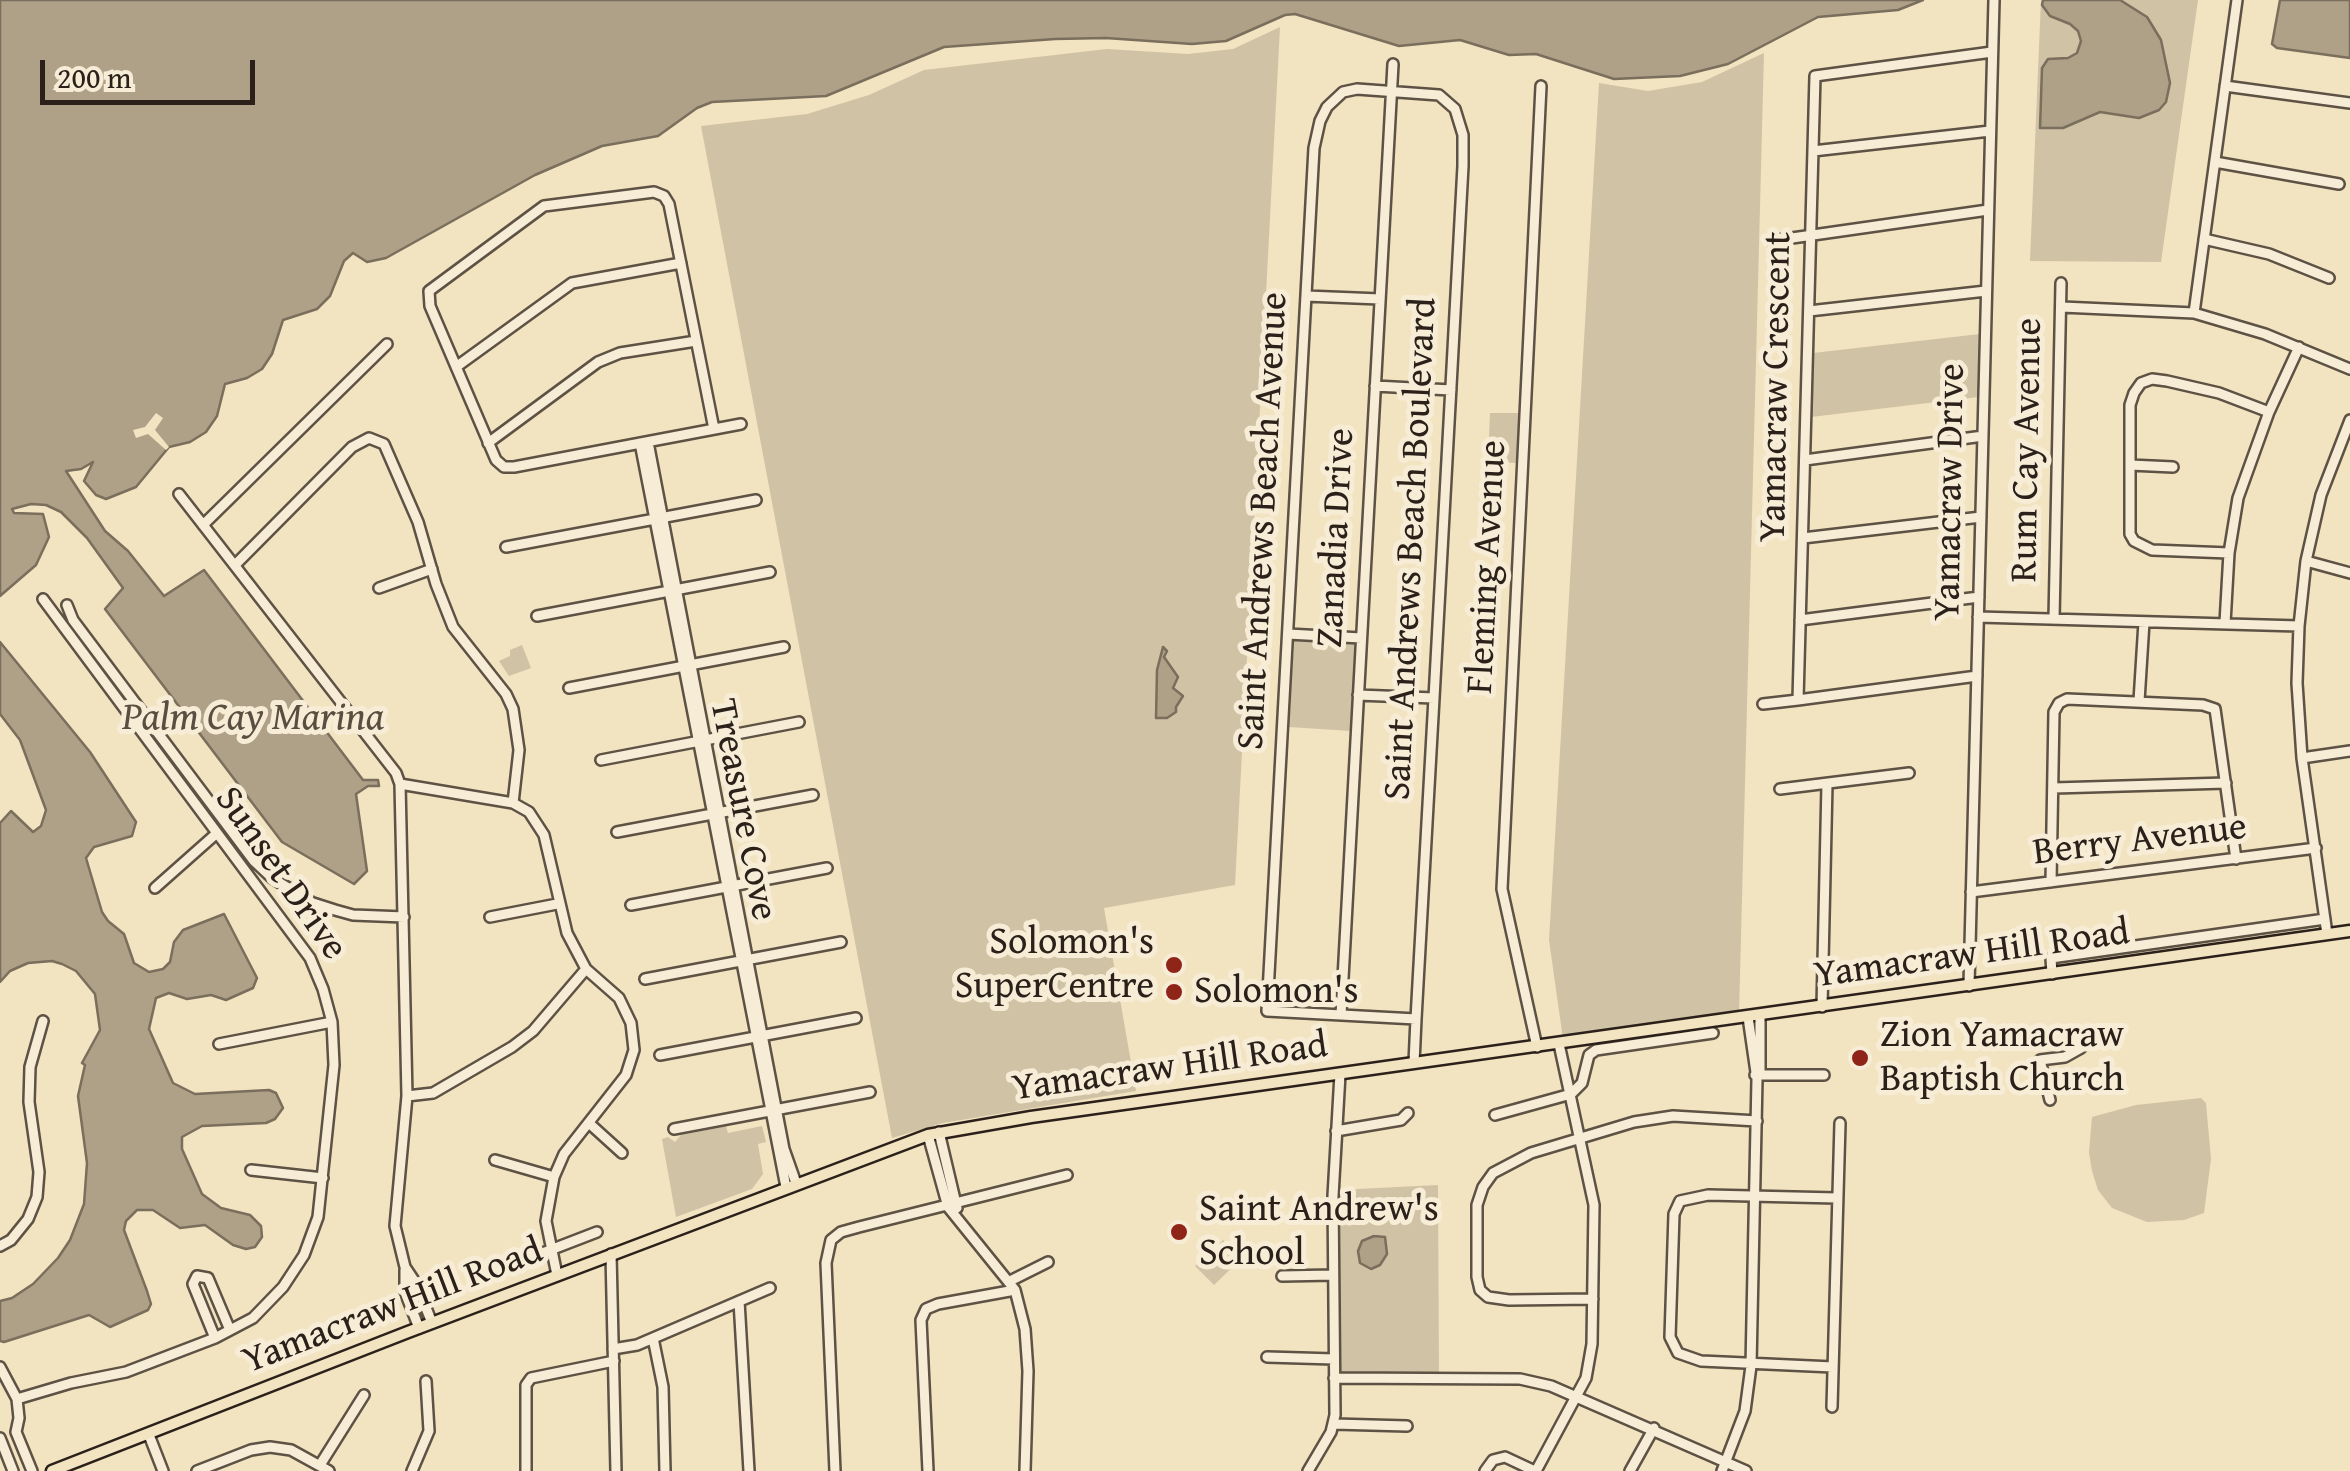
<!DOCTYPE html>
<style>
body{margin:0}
#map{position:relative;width:2350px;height:1471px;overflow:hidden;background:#f2e3c1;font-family:"Gentium Book Plus",serif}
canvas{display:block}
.scale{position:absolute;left:40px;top:60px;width:215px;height:45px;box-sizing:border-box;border:5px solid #2b211a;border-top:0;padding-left:12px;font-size:30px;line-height:35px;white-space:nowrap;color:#2b211a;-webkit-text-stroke:8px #f7edd7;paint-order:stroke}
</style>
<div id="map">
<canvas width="2350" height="1471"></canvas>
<div class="scale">200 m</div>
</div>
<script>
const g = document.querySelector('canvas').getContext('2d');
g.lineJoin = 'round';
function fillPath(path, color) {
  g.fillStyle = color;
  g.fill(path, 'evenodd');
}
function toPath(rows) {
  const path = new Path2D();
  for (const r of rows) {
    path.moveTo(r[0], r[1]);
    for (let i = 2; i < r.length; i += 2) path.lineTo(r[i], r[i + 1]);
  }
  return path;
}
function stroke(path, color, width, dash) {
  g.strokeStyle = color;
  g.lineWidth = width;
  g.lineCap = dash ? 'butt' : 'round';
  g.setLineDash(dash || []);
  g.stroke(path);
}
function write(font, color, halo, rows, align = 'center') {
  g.font = font + ' "Gentium Book Plus",serif';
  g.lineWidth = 10;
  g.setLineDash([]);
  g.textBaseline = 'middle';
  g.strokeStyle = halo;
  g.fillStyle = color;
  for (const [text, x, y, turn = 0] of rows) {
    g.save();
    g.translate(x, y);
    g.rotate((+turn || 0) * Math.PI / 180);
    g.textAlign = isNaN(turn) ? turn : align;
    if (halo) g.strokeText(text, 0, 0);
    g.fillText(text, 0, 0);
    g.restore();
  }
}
fillPath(toPath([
 [2041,0,2042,5,2078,31,2081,41,2077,53,2069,58,2056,58,2042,68,2039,124,2044,129,2063,128,2100,112,2139,118,2170,83,2157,32,2147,17,2120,0,2198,0,2161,262,2030,261],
 [1280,27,1235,885,1104,908,1136,1091,943,1123,892,1138,701,126,807,114,869,95,924,70,1107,49,1188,54,1233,49],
 [1764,53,1739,1013,1563,1039,1549,940,1599,83,1648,91,1702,82],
 [1980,334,1978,397,1811,417,1813,353],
 [1490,413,1521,413,1518,463,1488,462],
 [1294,639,1356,642,1351,731,1289,727],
 [522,645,531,668,509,676,499,661,510,656,510,650],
 [2201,1098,2206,1103,2211,1159,2204,1213,2184,1220,2147,1222,2112,1208,2098,1190,2092,1171,2089,1152,2092,1117,2136,1105],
 [726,1126,728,1133,762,1126,766,1142,758,1144,763,1174,752,1189,676,1217,662,1139,668,1137,675,1142,681,1135],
 [1438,1185,1439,1374,1345,1375,1339,1369,1338,1190],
 [1223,1240,1241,1259,1214,1285,1195,1266]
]), '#d0c2a5');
const water = toPath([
 [0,0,1923,0,1898,10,1818,17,1728,64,1680,76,1614,79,1536,54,1509,55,1460,40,1399,46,1295,14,1285,15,1226,41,1192,44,1106,38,1055,39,944,47,826,96,712,102,697,108,658,136,602,146,535,175,386,258,367,262,353,253,344,261,330,296,317,309,283,320,272,354,262,369,247,378,225,384,217,416,206,432,190,442,169,447,136,487,106,499,96,495,84,481,93,462,81,469,66,471,105,531,128,551,164,596,204,570,363,780,378,780,379,786,368,786,356,794,367,871,354,884,282,842,105,609,123,588,87,538,61,512,46,505,31,504,12,509,14,513,43,514,49,537,36,565,0,596,0,0],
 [2043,0,2120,0,2147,17,2161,40,2170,83,2166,102,2159,110,2139,118,2100,112,2063,128,2040,128,2042,68,2048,59,2068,58,2077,53,2081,41,2078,31,2070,24,2050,16,2042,5,2043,0],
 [2280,0,2350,0,2350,58,2277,48,2272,44,2280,0],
 [0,642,90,752,136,822,132,836,94,847,86,858,102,912,108,921,124,934,134,963,149,972,163,969,170,962,174,942,183,930,224,914,257,978,253,988,226,1000,211,995,187,999,169,993,156,998,149,1029,173,1083,195,1094,269,1090,276,1093,283,1108,275,1119,266,1123,202,1126,182,1137,182,1149,202,1194,221,1208,250,1215,261,1226,262,1237,255,1247,246,1249,233,1245,205,1225,180,1228,153,1210,137,1210,126,1221,124,1230,147,1291,151,1304,148,1310,110,1327,89,1315,4,1342,0,1341,0,1301,12,1298,33,1284,58,1258,70,1240,84,1204,87,1163,78,1096,85,1065,82,1063,100,1030,95,994,76,971,62,964,52,961,28,963,10,971,0,982,0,823,11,811,33,832,41,826,46,810,20,740,0,714,0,642],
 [1163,647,1167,651,1164,657,1178,677,1173,688,1183,696,1176,707,1176,712,1167,718,1156,718,1157,670,1163,647],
 [1374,1236,1385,1237,1387,1254,1380,1265,1371,1269,1360,1263,1358,1251,1362,1241,1374,1236]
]);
fillPath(water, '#aea188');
stroke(water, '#7a6e5c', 2.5);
fillPath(toPath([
 [156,413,163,418,155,430,169,447,166,450,148,434,136,438,133,430,145,427]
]), '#f2e3c1');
const minor = toPath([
 [2225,86,2350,103],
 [1813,151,1990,131],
 [2215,162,2339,184],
 [2204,239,2269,254,2329,278],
 [1771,241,1988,210],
 [1306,296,1380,299],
 [2062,307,2194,313,2265,334,2350,369],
 [1809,311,1986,291],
 [2194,313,2237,0],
 [456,367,572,283,681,263],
 [1375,386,1451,390],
 [714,429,669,204,664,196,654,192,544,206,429,291,430,306,496,460,504,467,514,467,741,424],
 [648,442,784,1149,796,1183],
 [488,443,598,362,620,353,696,341],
 [640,443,786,1187],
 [1805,460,1983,436],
 [2130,465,2173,467],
 [179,494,396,773,400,784,407,1096,395,1226,405,1267,417,1285,432,1323],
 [203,525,387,344],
 [1803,538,1981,517],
 [506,547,756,500],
 [2229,553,2152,550,2134,541,2130,534,2130,405,2134,393,2141,383,2152,379,2167,381,2219,393,2269,412],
 [2306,561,2350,573],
 [235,565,352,447,369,438,384,444,418,522,436,584,453,627,506,694,513,709,519,750,513,803],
 [379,588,432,569],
 [67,605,73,620,254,861,272,878,313,903,335,910,353,915,404,917],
 [537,616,770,572],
 [1978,617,2299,626],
 [2054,619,2061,283],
 [1800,620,1979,597],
 [2225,623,2229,553,2238,498,2269,412,2299,347],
 [1288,634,1361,638],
 [1977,676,1798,700,1815,76,1992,52],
 [569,688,784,647],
 [1358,695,1434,698],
 [2139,701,2144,622],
 [1763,704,1798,700],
 [2302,758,2350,751],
 [601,760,799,722],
 [400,784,513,803,529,812,544,835,567,933,586,969,619,998,631,1023,634,1050,626,1075,564,1154,554,1177,546,1221,557,1275],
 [2054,788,2226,783],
 [1780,789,1909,773],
 [617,832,813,795],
 [2051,882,2054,712,2059,703,2067,699,2203,705,2215,709,2236,859],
 [155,888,217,833],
 [1971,892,2316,848],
 [631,905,827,868],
 [490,917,557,904],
 [2327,934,2302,758,2297,683,2299,626,2306,561,2321,495,2350,420],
 [2052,974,2051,958,2325,919],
 [645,979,841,942],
 [1969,986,1994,0],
 [1822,1007,1827,784],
 [1341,1015,1393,64],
 [219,1044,332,1022],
 [1537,1047,1502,889,1541,86],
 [660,1055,856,1018],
 [1414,1063,1416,1019,1434,698,1463,166,1463,135,1455,109,1439,95,1357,89,1343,92,1327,107,1320,121,1314,148,1267,1011,1416,1019],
 [1760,1072,1760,1015],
 [1755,1075,1824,1075],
 [407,1096,433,1093,512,1047,533,1031,586,969],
 [2050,1100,2040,1060,2065,1057,2081,1048],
 [1495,1115,1571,1094,1582,1083,1589,1055,1596,1050,1713,1033],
 [590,1124,622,1153],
 [674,1129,870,1092],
 [1336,1131,1401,1120,1408,1113],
 [939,1132,957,1208],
 [928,1135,948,1207,1015,1290,1025,1329,1028,1371,1025,1471],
 [495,1160,554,1177],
 [251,1170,323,1178],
 [0,1246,11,1240,28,1219,37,1197,39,1172,29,1102,30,1067,43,1021],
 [611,1254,616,1471],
 [501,1269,597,1232],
 [405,1270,405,1292,419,1328],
 [1282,1276,1333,1275],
 [1010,1281,1048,1262],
 [1593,1299,1509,1300,1488,1297,1480,1290,1477,1277,1477,1205,1483,1187,1493,1173,1531,1153,1634,1122,1673,1116,1757,1121],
 [739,1301,749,1471],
 [215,1338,193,1284,197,1276,208,1278,230,1330],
 [653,1338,663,1387,665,1471],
 [613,1349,637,1345,770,1288],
 [1267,1357,1334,1359],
 [0,1367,17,1399,19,1418,16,1432,32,1471],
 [1833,1367,1701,1361,1678,1353,1670,1337,1674,1214,1680,1201,1708,1195,1837,1198],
 [1334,1378,1520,1379,1551,1386,1746,1471],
 [17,1399,71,1383,126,1372,215,1338,253,1318,283,1287,304,1255,318,1217,334,1065,332,1022,323,989,310,958,43,599],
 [1832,1407,1840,1123],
 [1334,1424,1407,1426],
 [149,1435,163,1471],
 [0,1438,13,1471],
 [320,1465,364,1395],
 [197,1471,251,1450,270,1447,291,1450,329,1471],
 [412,1471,429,1431,426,1381],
 [526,1471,526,1385,531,1378,614,1361],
 [835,1471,826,1263,831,1240,841,1232,859,1227,1067,1175],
 [928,1471,921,1320,926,1309,938,1304,1015,1290],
 [1308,1471,1331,1432,1335,1415,1333,1196,1340,1074],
 [1485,1471,1493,1460,1505,1457,1535,1471],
 [1536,1471,1586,1378,1592,1344,1594,1205,1559,1044],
 [1630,1471,1654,1428],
 [1722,1471,1745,1411,1751,1366,1757,1079,1748,1017]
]);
const major = toPath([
 [52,1471,408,1332,928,1135,1031,1117,2350,931]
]);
stroke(minor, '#5d5244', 14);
stroke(major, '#2b211a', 15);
stroke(minor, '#f7edd7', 9);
stroke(major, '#f2e3c1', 10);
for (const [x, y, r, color] of [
 [1174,965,10,"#8f2418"],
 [1174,992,10,"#8f2418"],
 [1860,1058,10,"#8f2418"],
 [1179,1232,10,"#8f2418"]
]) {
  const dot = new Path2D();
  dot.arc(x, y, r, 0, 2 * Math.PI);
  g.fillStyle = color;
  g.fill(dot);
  stroke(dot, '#f7edd7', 4);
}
write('38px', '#2b211a', '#f7edd7', [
 ["Yamacraw Crescent",1777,387,-89],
 ["Rum Cay Avenue",2028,450,-89],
 ["Yamacraw Drive",1951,492,-89],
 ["Saint Andrews Beach Avenue",1264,521,-87],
 ["Zanadia Drive",1337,538,-87],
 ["Saint Andrews Beach Boulevard",1412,549,-87],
 ["Fleming Avenue",1488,567,-87],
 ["Treasure Cove",742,810,79],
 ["Berry Avenue",2140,841,-7],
 ["Sunset Drive",280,874,55],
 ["Yamacraw Hill Road",1972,955,-8],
 ["Yamacraw Hill Road",1170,1068,-8],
 ["Yamacraw Hill Road",393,1307,-21]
]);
write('38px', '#2b211a', '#f7edd7', [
 ["Solomon's",1154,943,"right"],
 ["SuperCentre",1154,987,"right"],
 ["Solomon's",1194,992],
 ["Zion Yamacraw",1880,1036],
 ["Baptish Church",1880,1080],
 ["Saint Andrew's",1199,1210],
 ["School",1199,1254]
], 'left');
write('italic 40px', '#594e40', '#f7edd7', [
 ["Palm Cay Marina",253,719]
]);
</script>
